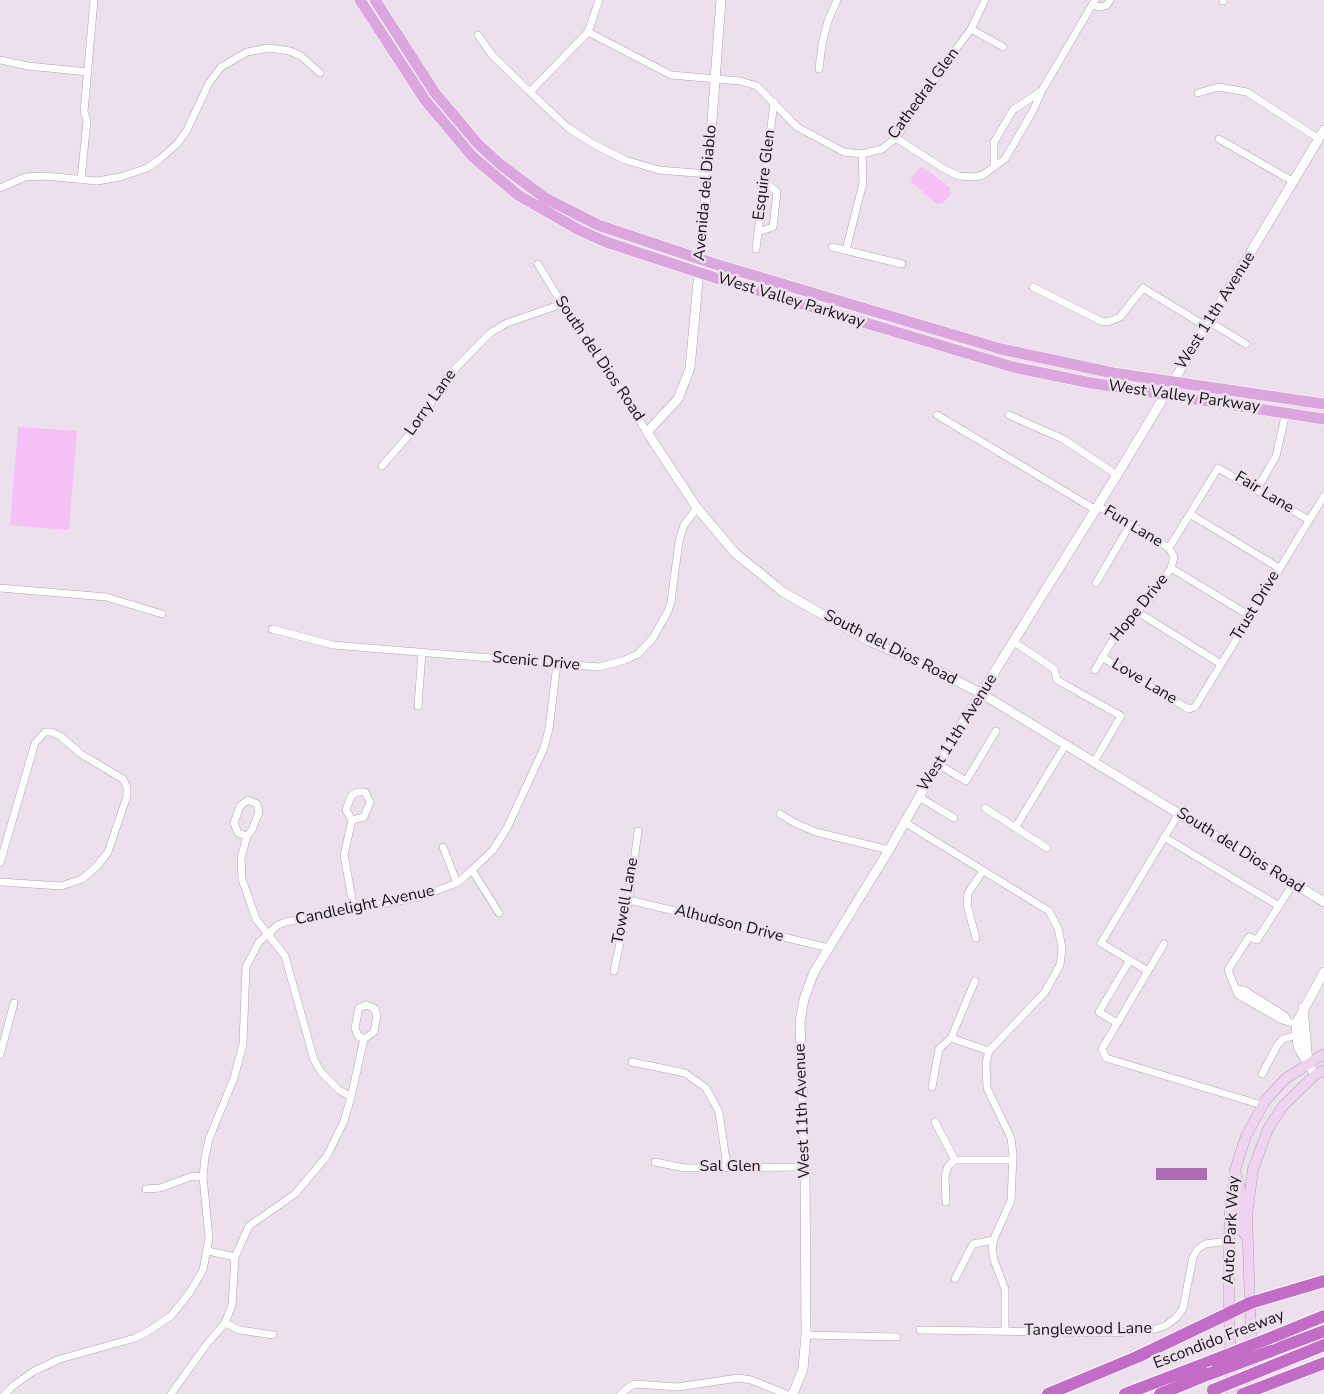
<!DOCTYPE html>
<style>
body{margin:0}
canvas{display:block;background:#ede0ed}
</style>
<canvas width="1324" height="1394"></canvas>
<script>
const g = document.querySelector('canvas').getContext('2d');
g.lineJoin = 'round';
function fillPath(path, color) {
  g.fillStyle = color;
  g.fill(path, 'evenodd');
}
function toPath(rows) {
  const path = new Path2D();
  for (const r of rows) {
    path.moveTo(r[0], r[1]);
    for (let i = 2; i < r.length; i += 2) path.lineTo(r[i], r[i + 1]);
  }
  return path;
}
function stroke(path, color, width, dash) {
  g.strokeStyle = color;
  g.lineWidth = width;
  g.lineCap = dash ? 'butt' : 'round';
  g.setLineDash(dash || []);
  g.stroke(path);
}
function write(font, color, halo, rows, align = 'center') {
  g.font = font + ' "Nunito Sans",sans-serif';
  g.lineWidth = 5;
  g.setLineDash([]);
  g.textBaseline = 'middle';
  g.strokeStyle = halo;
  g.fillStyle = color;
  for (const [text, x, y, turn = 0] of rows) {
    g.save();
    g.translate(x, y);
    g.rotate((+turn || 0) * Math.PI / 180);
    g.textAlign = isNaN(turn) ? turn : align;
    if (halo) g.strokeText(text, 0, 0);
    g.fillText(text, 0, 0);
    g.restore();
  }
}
fillPath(toPath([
 [924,167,950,188,951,194,943,203,937,204,912,183,911,178,920,168],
 [18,427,77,431,69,530,10,525]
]), '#f4c0f6');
fillPath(toPath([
 [1156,1168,1207,1168,1207,1180,1156,1180]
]), '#ae6db2');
const minor = toPath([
 [1223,1,1223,0],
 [1092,5,1101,7,1107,5,1110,0],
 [971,29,1003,47],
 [588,32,671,75,740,81,757,86,797,127,844,152,862,154,882,149,896,138,945,64,971,29,985,0],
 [478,35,492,55,530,92,567,127,595,145,625,160,659,170,708,174],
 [0,60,28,66,88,72],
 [819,69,822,44,828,21,837,0],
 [530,92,588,32,599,0],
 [1198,93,1218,87,1247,92,1319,139],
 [896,138,944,169,959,176,975,177,983,175,1005,159,1034,109,1041,92,1095,0],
 [1219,139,1294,182],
 [994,167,994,142,1013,110,1040,92],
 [81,180,87,120,84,112,94,0],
 [0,188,25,177,45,176,97,181,120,177,147,168,159,160,178,143,187,130,209,83,221,67,247,52,269,48,290,51,301,56,320,73],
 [758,232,773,227,777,192,764,181],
 [832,247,902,264],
 [756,249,774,102],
 [846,250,863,183,862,154],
 [538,264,562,304,647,432],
 [1033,287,1101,321,1108,322,1120,317,1143,288,1207,327],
 [1210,322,1246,344],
 [937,415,1096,510],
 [1009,415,1063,439,1117,475],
 [382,466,415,428,449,375,490,333,507,323,562,304],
 [1257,489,1276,456,1286,412],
 [1098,506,1169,548],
 [1190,514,1279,568],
 [1171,568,1250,616],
 [1096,583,1130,525],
 [0,588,106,597,162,614],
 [1136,611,1221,664],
 [272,629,333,645,599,667,625,660,638,654,653,638,668,611,671,602,679,541,684,525,697,508],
 [1014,642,1054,669,1057,680,1121,716,1094,762],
 [1102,657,1185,707,1189,709,1195,707,1324,496],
 [1095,670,1115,636,1136,611,1151,598,1171,568,1174,557,1169,548,1218,468,1309,520],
 [418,706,422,652],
 [938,764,966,781,996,731],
 [357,792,365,792,370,802,364,817,352,820,346,810,351,796,357,792],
 [919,797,954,818],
 [985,808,1047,848],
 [1179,813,1101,943,1148,971,1102,1049,1106,1058,1262,1105],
 [780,814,795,823,816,832,889,850],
 [352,820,344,855,354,910],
 [904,822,1049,911,1058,928,1062,948,1060,965,1045,992,989,1051,986,1063,987,1088,1011,1138,1013,1155,1011,1201,995,1236,992,1249,994,1260,1005,1289,1005,1331],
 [1015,828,1066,744],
 [247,836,238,833,234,823,240,806,248,800,257,804,259,812,252,830,247,836,241,858,242,879,256,919,285,956,314,1060,321,1072,339,1090,351,1097],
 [1164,837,1279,906],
 [443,847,457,883],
 [0,863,35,743,45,732,51,732,60,736,81,754,123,779,127,787,127,796,108,852,97,866,82,879,61,886,0,882],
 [472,870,499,913],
 [1293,884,1257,940,1249,937,1228,970,1238,995,1282,1020,1296,1024],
 [629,900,829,948],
 [976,938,967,905,968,893,983,871],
 [614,971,629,900,638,831],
 [1148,971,1164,944],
 [975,981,951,1038,989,1051],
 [1237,989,1244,990,1285,1016,1287,1020],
 [366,1005,374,1008,377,1015,374,1032,364,1039,358,1036,355,1028,358,1012,359,1008,366,1005],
 [1117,1023,1099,1012,1130,960],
 [0,1055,14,1003],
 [632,1062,685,1073,706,1088,719,1112,727,1167],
 [1262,1074,1278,1044,1283,1039,1297,1035],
 [932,1087,939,1049,951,1038],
 [935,1122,955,1160,1013,1160],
 [655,1162,685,1168,805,1167],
 [146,1189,160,1188,193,1176,203,1177],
 [946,1202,945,1176,948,1166,955,1160],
 [208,1251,235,1257],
 [955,1279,973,1244,994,1240],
 [225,1323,240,1330,273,1335],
 [920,1330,1113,1333,1152,1330,1165,1326,1176,1318,1183,1308,1193,1257,1198,1249,1205,1244,1229,1241],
 [806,1335,897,1337],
 [5,1394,14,1385,34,1371,60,1359,135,1338,147,1332,171,1316,190,1292,203,1270,209,1238,203,1177,205,1157,209,1139,234,1078,243,1044,246,967,259,942,278,925,286,922,419,897,457,883,472,870,493,850,507,828,544,748,549,729,557,664],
 [171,1394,206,1345,225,1323,232,1305,235,1257,249,1226,295,1194,327,1156,344,1121,351,1097,364,1039],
 [621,1394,629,1387,635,1384,678,1387,738,1378,751,1380,786,1394]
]);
const tertiary = toPath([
 [721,0,708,174,690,368,678,399,647,432,697,508,735,553,783,592,869,641,940,672,982,694,1324,902],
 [1303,1007,1308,1063],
 [1315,1075,1298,1047,1296,1024,1324,972],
 [793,1394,803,1369,806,1335,805,1167,800,1022,804,999,814,972,889,850,944,753,1117,475,1324,130]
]);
const secondary = toPath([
 [1235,1171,1240,1187,1238,1224,1240,1229,1248,1238],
 [1232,1394,1229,1313,1229,1241,1230,1210,1235,1170,1246,1136,1265,1101,1285,1079,1324,1054],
 [1253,1394,1247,1216,1253,1169,1268,1129,1283,1106,1315,1075,1324,1070]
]);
const primary = toPath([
 [360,0,425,100,472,156,518,195,579,230,606,242,716,278,1013,367,1091,383,1324,419],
 [375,0,435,93,478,144,501,165,545,198,598,225,715,264,1001,349,1113,373,1324,404]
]);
const motorway = toPath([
 [1275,1336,1324,1316],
 [1271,1351,1324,1331],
 [1272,1366,1324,1345],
 [1285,1378,1324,1363],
 [1048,1394,1137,1357,1250,1303,1324,1281],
 [1125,1394,1214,1360],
 [1160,1394,1209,1374]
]);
stroke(minor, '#b0a3b0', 8);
stroke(tertiary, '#b0a3b0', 10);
stroke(secondary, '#b0a3b0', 11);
stroke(primary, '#fff', 12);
stroke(motorway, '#fff', 14);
stroke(minor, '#fff', 7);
stroke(tertiary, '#fff', 9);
stroke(secondary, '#edd3ee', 10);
stroke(primary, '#daa6dd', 11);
stroke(motorway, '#c26bc7', 12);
const motorwayBridge = toPath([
 [1214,1360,1275,1336],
 [1209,1374,1271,1351],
 [1213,1390,1272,1366],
 [1243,1394,1285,1378]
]);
stroke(motorwayBridge, '#fff', 14, []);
stroke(motorwayBridge, '#c26bc7', 12);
write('16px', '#161116', '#ede0ed', [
 ["Cathedral Glen",924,94,-54],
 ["Esquire Glen",765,175,-83],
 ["Avenida del Diablo",706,193,-85],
 ["West Valley Parkway",791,301,17],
 ["West 11th Avenue",1216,311,-58],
 ["South del Dios Road",599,359,56],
 ["West Valley Parkway",1184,397,8],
 ["Lorry Lane",431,403,-55],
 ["Fair Lane",1264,493,31],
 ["Fun Lane",1133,527,31],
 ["Trust Drive",1256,606,-59],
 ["Hope Drive",1140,608,-51],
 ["South del Dios Road",890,648,27],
 ["Scenic Drive",536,662,5],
 ["Love Lane",1144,682,31],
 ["West 11th Avenue",958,733,-58],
 ["South del Dios Road",1240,851,32],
 ["Towell Lane",626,901,-80],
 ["Candlelight Avenue",365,906,-12],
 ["Alhudson Drive",729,924,14],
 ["West 11th Avenue",803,1111,-92],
 ["Sal Glen",730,1167],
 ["Auto Park Way",1232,1230,-87],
 ["Tanglewood Lane",1088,1330,-1],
 ["Escondido Freeway",1219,1340,-21]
]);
</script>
